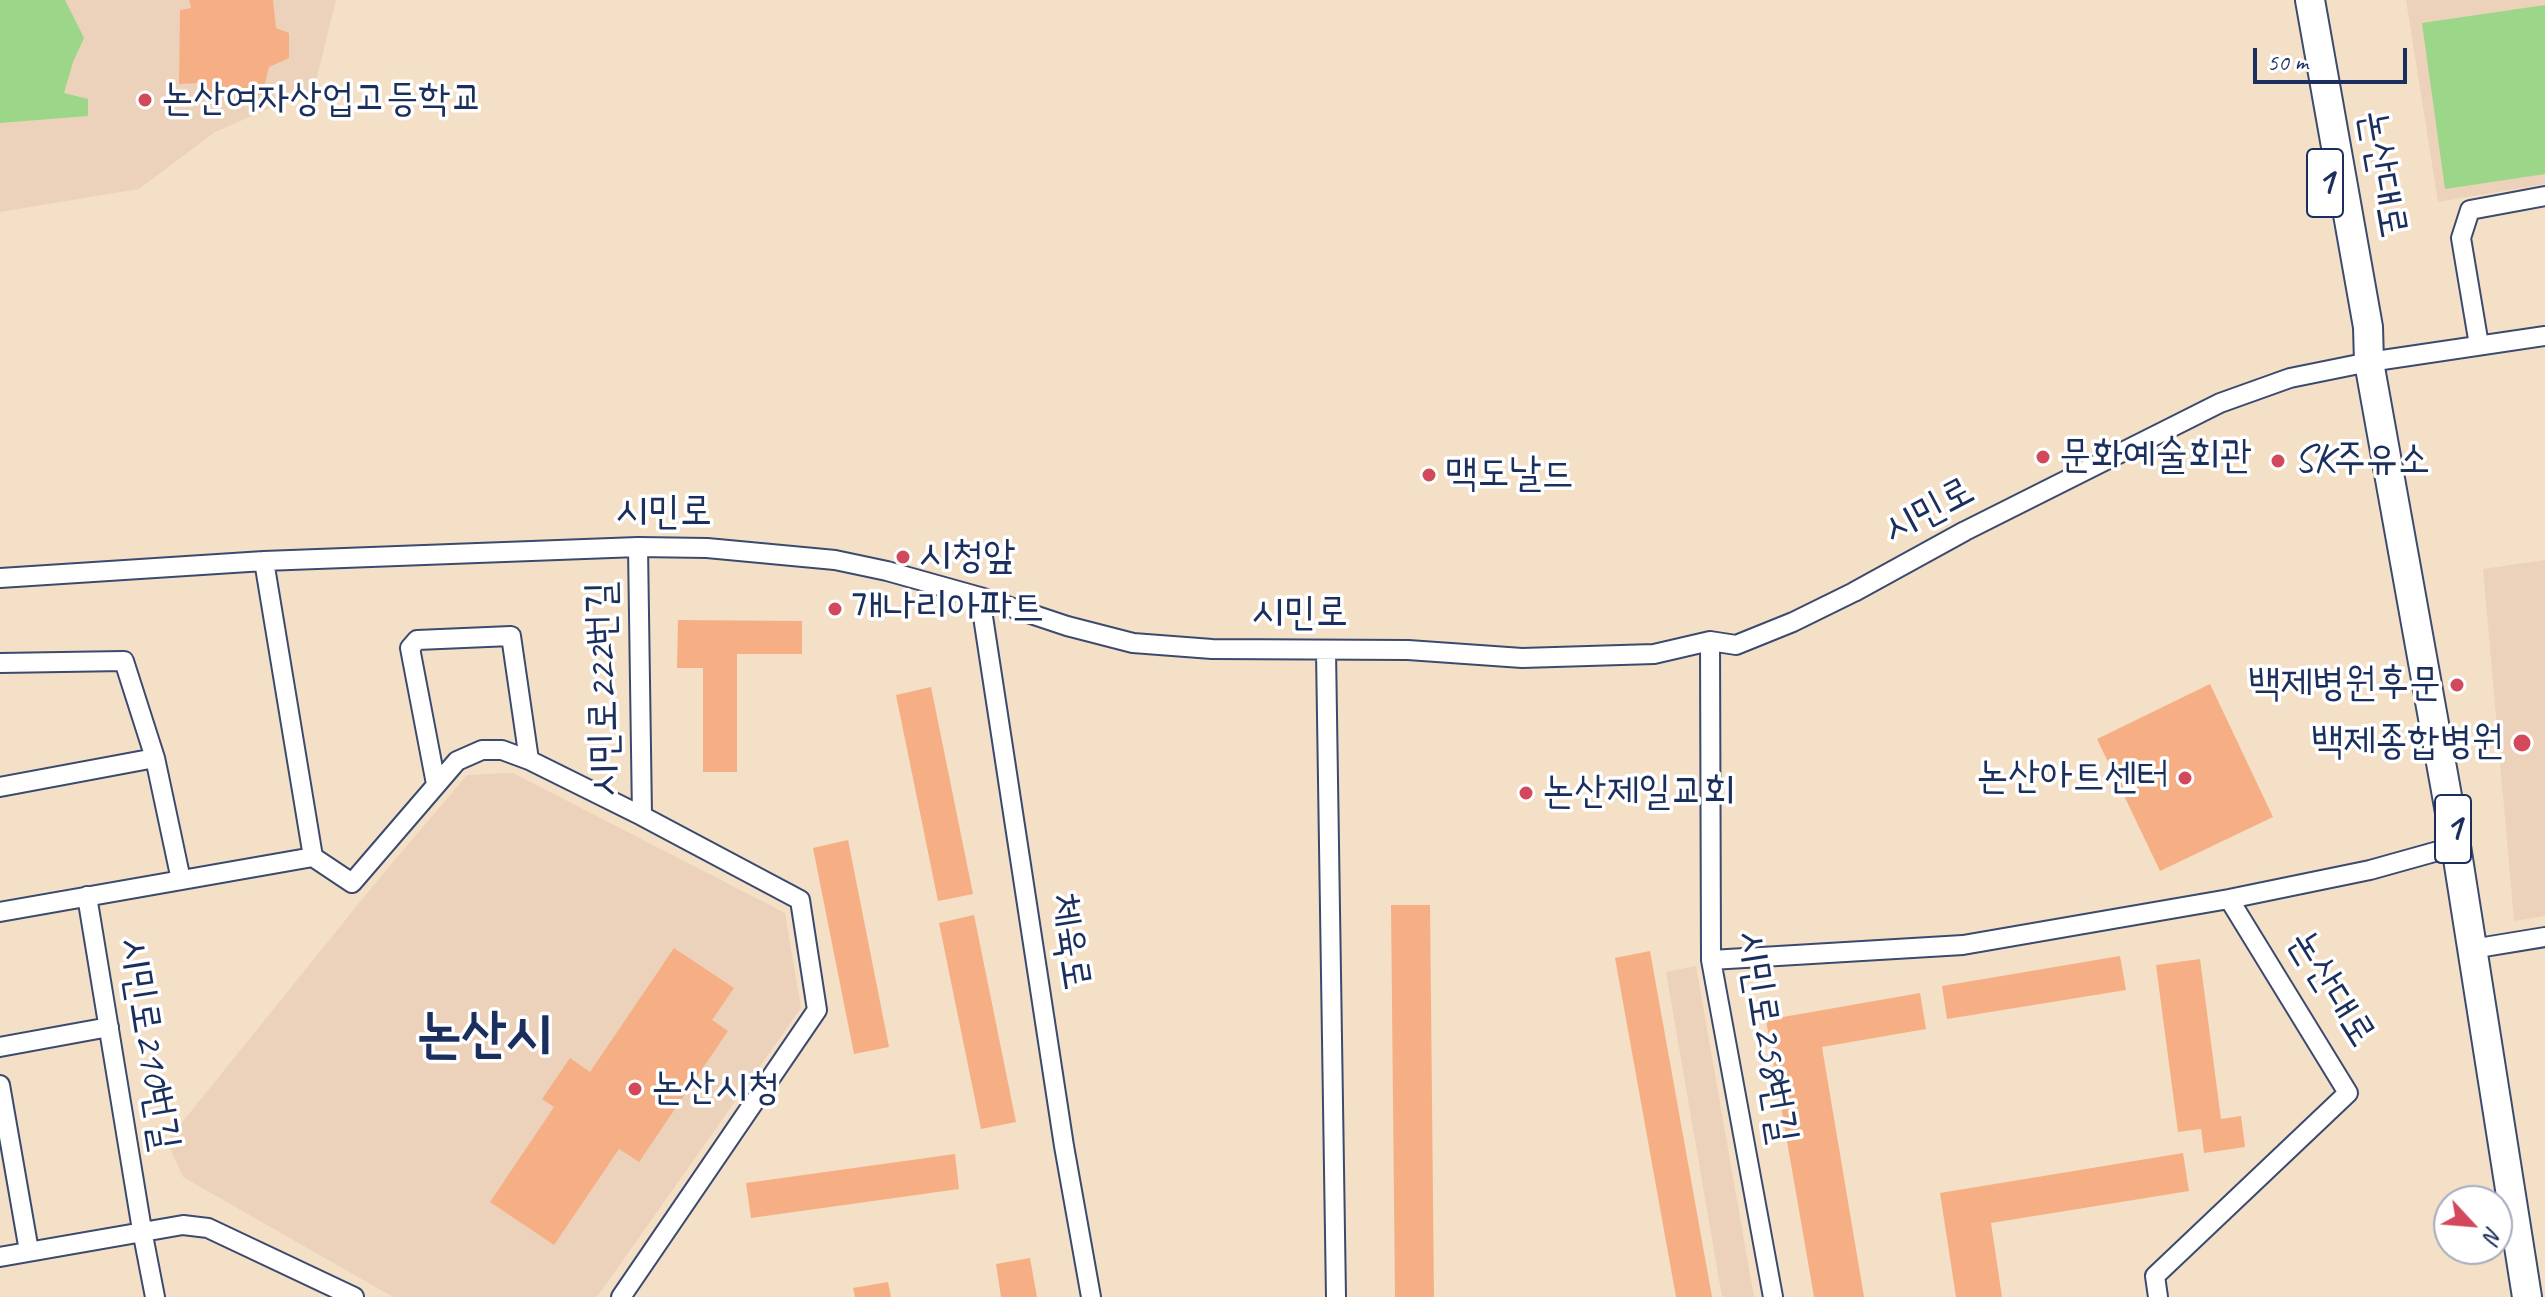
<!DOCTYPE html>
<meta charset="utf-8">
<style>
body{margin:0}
#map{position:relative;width:2545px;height:1297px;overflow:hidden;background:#f3e0c6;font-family:Caveat,sans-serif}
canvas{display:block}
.north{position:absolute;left:2433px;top:1185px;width:80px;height:80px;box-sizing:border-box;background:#fff;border:2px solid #a4acbf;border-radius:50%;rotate:116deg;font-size:22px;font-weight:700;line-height:32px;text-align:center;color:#1b2f5e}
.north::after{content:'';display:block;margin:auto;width:28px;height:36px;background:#d1495b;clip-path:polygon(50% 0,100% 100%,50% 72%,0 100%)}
.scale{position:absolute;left:2253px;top:48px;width:154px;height:36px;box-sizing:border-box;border:4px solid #1b2f5e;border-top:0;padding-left:10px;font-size:24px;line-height:28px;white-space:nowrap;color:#1b2f5e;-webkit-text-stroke:6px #fff;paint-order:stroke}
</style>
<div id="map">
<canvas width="2545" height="1297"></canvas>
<div class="north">N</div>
<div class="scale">50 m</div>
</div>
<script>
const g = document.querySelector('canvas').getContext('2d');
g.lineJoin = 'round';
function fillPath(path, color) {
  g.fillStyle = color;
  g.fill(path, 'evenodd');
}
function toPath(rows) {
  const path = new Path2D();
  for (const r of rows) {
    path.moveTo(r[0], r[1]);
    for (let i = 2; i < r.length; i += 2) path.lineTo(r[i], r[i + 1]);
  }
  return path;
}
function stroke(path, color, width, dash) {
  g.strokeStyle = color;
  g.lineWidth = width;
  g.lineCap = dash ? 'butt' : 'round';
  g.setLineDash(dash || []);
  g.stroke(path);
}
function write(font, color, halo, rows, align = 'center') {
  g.font = font + ' Caveat,"Poor Story",sans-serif';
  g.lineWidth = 7;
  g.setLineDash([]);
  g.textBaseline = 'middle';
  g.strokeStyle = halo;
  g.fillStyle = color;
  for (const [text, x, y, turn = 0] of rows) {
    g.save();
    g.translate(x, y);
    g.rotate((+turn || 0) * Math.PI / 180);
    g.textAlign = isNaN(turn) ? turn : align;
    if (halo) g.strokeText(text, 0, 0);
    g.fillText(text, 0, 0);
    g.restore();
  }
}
fillPath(toPath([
 [0,0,336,0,314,89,215,132,139,189,0,212],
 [2406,0,2545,0,2545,184,2438,202],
 [2545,560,2545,916,2514,921,2483,569],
 [513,773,785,913,801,1008,597,1297,393,1297,183,1177,167,1141,372,887,467,775],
 [1696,966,1754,1297,1722,1297,1666,972]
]), '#edd2bb');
fillPath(toPath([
 [0,0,65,0,84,38,73,62,64,93,88,99,88,116,0,123],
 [2545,5,2545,174,2445,189,2422,23]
]), '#9bd689');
fillPath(toPath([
 [189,0,273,0,276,28,289,33,289,58,269,67,262,95,197,96,199,83,179,84,180,10,191,8],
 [678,620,802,621,802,654,737,654,737,772,703,772,703,668,677,668],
 [2210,684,2273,817,2160,871,2097,739],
 [931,687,973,894,938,901,896,695],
 [848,840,889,1047,854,1054,813,848],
 [1391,905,1430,905,1434,1297,1395,1297],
 [974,915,1016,1122,981,1129,939,923],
 [674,948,734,988,712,1020,728,1031,639,1162,619,1149,554,1245,490,1202,554,1107,542,1099,570,1058,590,1072],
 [1650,951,1712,1297,1676,1297,1615,958],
 [2120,956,2126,990,1947,1019,1942,986],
 [2200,959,2221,1119,2241,1116,2245,1147,2204,1153,2201,1129,2178,1132,2156,965],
 [1920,993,1926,1029,1822,1047,1864,1297,1814,1297,1766,1020],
 [2183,1153,2189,1191,1991,1223,2002,1297,1956,1297,1940,1193],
 [955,1154,959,1189,751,1218,746,1183],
 [1030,1258,1037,1297,1001,1297,996,1264],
 [888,1282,891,1297,855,1297,853,1288]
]), '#f6af84');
const minor = toPath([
 [2479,345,2461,238,2470,210,2545,196],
 [638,547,642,816],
 [264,561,313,857],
 [0,578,264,561,638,547,707,548,835,560,887,571,980,597,1067,626,1133,643,1212,649,1408,650,1522,658,1654,654,1710,641,1736,645,1793,622,1854,592,1965,531,2220,403,2290,378,2369,362,2545,336],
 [980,597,1064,1146,1091,1297],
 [1710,641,1711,960,1773,1297],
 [1326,651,1336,1297],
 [0,663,124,661,155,758,181,880],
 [436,784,410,648,417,640,511,636,529,760],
 [0,787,155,758],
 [87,896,142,1230,155,1297],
 [0,912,313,857,352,883,457,761,482,750,502,750,529,760,642,816,800,900,817,1010,621,1297],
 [2472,949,2545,937],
 [1711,960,1963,945,2229,899,2370,870,2456,846],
 [0,1047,109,1027],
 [0,1085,29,1251],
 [0,1257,183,1225,208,1228,354,1297],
 [2158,1297,2155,1276,2348,1093,2229,899]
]);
const primary = toPath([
 [2310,0,2368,327,2369,362,2456,846,2527,1297]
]);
stroke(minor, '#3b4a6e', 22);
stroke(primary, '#3b4a6e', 32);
stroke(minor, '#fff', 18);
stroke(primary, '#fff', 28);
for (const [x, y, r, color] of [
 [145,100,8,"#d1495b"],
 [2043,457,8,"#d1495b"],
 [2278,461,8,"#d1495b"],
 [1429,475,8,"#d1495b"],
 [903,557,8,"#d1495b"],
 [835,609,8,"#d1495b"],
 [2457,685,8,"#d1495b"],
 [2522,743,10,"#d1495b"],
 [2185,778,8,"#d1495b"],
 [1526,793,8,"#d1495b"],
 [635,1089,8,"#d1495b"]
]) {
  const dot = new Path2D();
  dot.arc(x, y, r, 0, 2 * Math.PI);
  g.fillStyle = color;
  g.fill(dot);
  stroke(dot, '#fff', 3);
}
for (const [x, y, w] of [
 [2325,183,36],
 [2453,829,36]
]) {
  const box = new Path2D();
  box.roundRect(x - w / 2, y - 34, w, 68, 6);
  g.fillStyle = '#fff';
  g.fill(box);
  stroke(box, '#1b2f5e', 2);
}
write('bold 38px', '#1b2f5e', null, [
 ["1",2325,183],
 ["1",2453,829]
]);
write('40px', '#1b2f5e', '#fff', [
 ["논산여자상업고등학교",161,100],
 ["문화예술회관",2059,457],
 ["SK주유소",2294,461],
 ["맥도날드",1445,475],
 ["시청앞",919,557],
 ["개나리아파트",851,609],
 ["백제병원후문",2441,685,"right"],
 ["백제종합병원",2504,743,"right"],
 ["논산아트센터",2169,778,"right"],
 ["논산제일교회",1542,793],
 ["논산시청",651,1089]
], 'left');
write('40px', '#1b2f5e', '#fff', [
 ["논산대로",2382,174,80],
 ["시민로",1929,511,-28],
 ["시민로",664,513],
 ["시민로",1300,614],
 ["시민로222번길",604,689,-91],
 ["체육로",1069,942,81],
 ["논산대로",2331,989,58],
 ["시민로258번길",1766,1037,81],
 ["시민로210번길",148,1044,81]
]);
write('bold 56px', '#1b2f5e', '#fff', [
 ["논산시",484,1036]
]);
</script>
